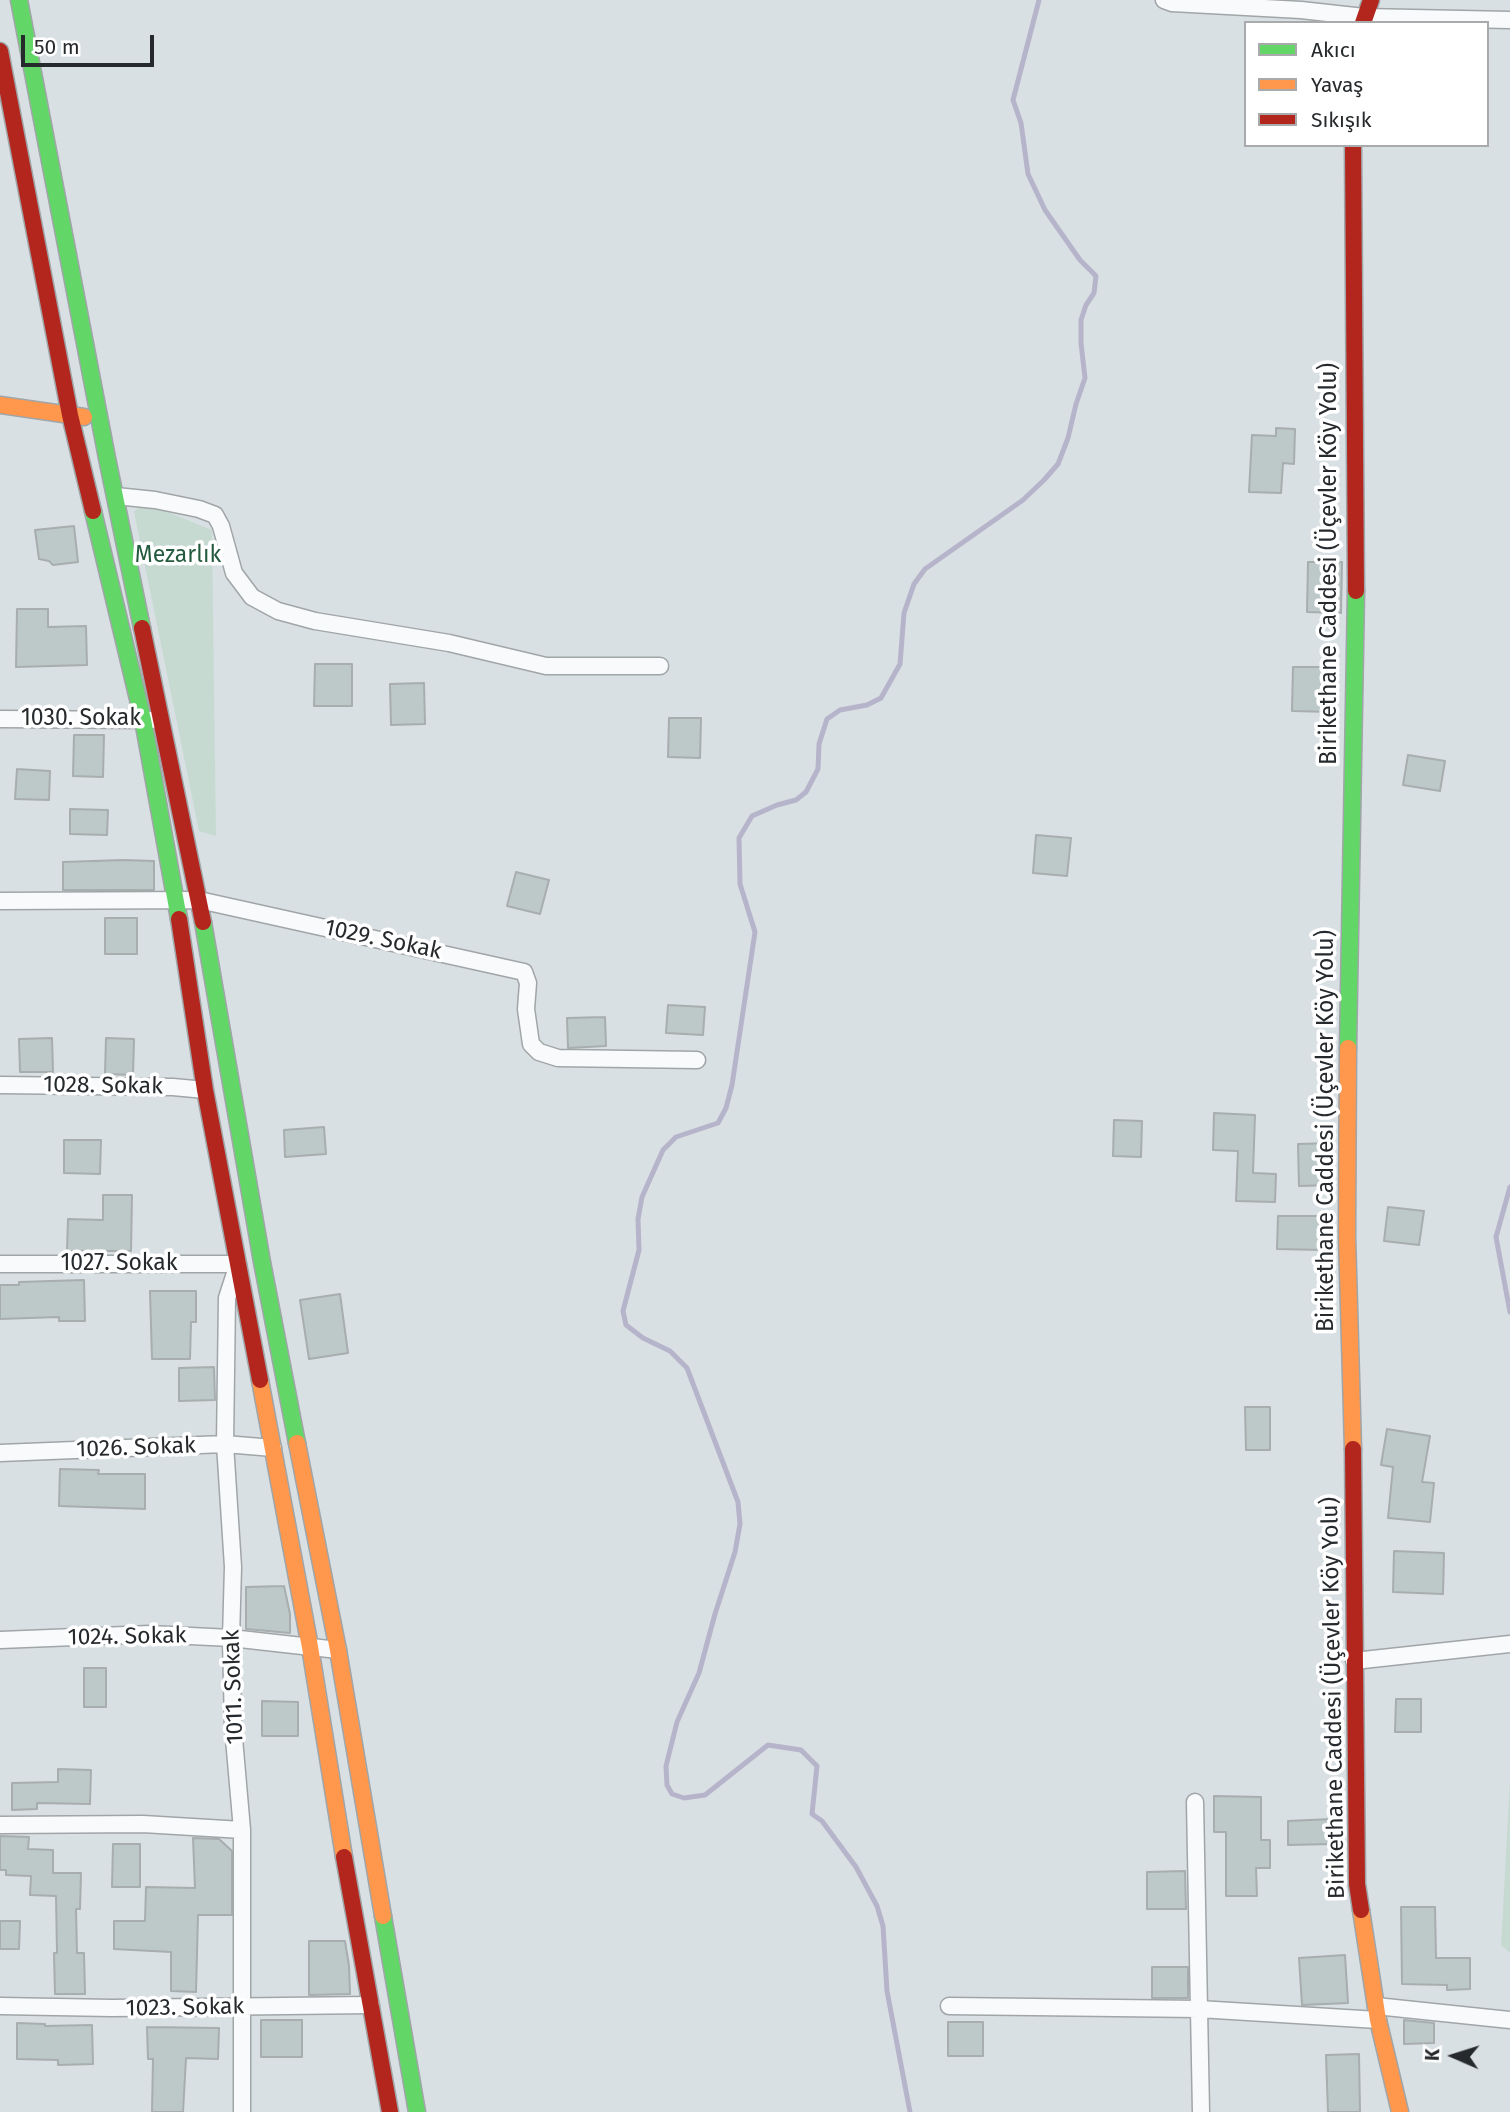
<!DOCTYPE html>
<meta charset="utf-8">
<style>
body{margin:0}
#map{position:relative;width:1510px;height:2112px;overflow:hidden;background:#d9e0e3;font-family:"Fira Sans",sans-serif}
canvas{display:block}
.legend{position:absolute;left:1244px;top:21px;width:245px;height:126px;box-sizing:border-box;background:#fff;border:2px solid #a8aaab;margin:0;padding:9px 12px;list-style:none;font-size:21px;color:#262a2c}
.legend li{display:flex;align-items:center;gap:14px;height:35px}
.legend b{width:35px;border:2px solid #a8aaab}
.north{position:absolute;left:1419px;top:2021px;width:70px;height:70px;-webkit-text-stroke:5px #fff;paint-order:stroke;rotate:273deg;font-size:19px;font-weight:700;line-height:28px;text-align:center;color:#262a2c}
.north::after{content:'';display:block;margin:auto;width:24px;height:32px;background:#262a2c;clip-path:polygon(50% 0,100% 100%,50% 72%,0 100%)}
.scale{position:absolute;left:21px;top:35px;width:133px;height:32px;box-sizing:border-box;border:4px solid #262a2c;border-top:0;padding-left:9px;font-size:21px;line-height:24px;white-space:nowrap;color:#262a2c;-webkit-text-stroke:5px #fff;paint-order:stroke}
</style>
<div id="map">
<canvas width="1510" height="2112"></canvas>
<ul class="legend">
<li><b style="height:9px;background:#63d668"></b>Akıcı</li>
<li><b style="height:9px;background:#ff974d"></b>Yavaş</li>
<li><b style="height:9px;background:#b3261e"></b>Sıkışık</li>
</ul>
<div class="north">K</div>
<div class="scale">50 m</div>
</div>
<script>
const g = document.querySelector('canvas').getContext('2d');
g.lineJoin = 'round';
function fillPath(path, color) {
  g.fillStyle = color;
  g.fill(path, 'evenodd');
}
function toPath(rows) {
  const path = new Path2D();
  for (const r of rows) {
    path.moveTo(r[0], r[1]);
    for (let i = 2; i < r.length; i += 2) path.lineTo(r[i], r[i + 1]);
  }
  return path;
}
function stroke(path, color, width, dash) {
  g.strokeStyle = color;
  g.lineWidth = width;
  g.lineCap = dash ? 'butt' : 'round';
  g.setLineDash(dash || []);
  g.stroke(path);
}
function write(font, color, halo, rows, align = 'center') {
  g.font = font + ' "Fira Sans",sans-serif';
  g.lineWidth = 7;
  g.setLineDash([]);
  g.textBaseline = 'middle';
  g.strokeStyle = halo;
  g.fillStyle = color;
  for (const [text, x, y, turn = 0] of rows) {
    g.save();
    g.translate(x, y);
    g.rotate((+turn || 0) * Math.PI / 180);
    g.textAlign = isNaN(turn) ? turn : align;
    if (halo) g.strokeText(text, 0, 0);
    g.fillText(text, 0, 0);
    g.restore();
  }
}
fillPath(toPath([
 [143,502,212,530,216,836,199,831,134,512],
 [1510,1779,1510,1953,1501,1945]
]), '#c7dad2');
stroke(toPath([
 [1510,1187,1496,1237,1510,1312],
 [910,2112,887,1991,883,1926,877,1906,856,1867,822,1821,812,1814,817,1766,801,1750,768,1745,705,1795,684,1798,672,1794,667,1785,666,1766,677,1722,699,1673,715,1614,735,1552,740,1524,738,1502,687,1368,670,1351,643,1338,626,1325,623,1311,639,1250,638,1219,642,1197,663,1150,676,1137,718,1123,726,1108,732,1085,755,932,740,884,739,838,752,816,777,805,796,800,806,792,818,769,819,744,827,719,840,710,867,705,881,698,900,664,904,613,914,584,925,569,1023,500,1044,480,1058,464,1068,438,1076,404,1085,378,1081,343,1081,320,1086,305,1094,293,1096,276,1080,260,1045,210,1028,174,1021,123,1013,100,1039,0]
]), '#b6b4ca', 5);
const building = toPath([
 [1276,428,1295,429,1294,464,1283,463,1281,493,1249,492,1252,435,1276,436,1276,428],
 [74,526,78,562,53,565,49,561,39,559,35,530,74,526],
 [1308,562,1342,562,1341,613,1307,612,1308,562],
 [17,609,48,609,48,627,86,626,87,665,16,667,17,609],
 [315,664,352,664,352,706,314,706,315,664],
 [1293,667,1334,667,1333,712,1292,711,1293,667],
 [424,683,425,724,391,725,390,684,424,683],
 [669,718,701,718,700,758,668,757,669,718],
 [74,735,104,735,103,777,73,776,74,735],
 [1408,755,1445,761,1440,791,1403,785,1408,755],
 [17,769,50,771,49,800,15,799,17,769],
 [70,809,108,810,107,835,70,834,70,809],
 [1036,835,1071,838,1067,876,1033,873,1036,835],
 [123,860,154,861,154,890,63,890,63,862,123,860],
 [516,872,549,880,540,914,507,906,516,872],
 [105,918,137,918,137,954,105,954,105,918],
 [668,1005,705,1007,703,1035,666,1033,668,1005],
 [605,1017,606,1046,568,1048,567,1018,605,1017],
 [52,1038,53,1072,20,1072,19,1039,52,1038],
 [106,1038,134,1039,133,1075,105,1074,106,1038],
 [1214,1113,1255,1115,1253,1173,1276,1174,1275,1202,1236,1201,1238,1151,1213,1150,1214,1113],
 [1114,1120,1142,1121,1141,1157,1113,1156,1114,1120],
 [324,1127,326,1154,285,1157,284,1130,324,1127],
 [64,1140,101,1140,100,1174,64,1173,64,1140],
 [1333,1143,1333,1185,1299,1186,1298,1144,1333,1143],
 [103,1195,132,1195,131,1251,67,1251,68,1219,103,1220,103,1195],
 [1388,1207,1424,1211,1419,1245,1384,1241,1388,1207],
 [1278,1216,1324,1216,1323,1250,1277,1249,1278,1216],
 [84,1280,85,1321,59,1321,59,1317,0,1319,0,1285,19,1285,19,1282,84,1280],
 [150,1291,196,1291,196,1322,191,1322,190,1359,152,1359,150,1291],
 [340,1294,348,1353,309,1359,300,1300,340,1294],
 [214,1367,215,1400,179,1401,179,1368,214,1367],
 [1245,1407,1270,1407,1270,1450,1246,1450,1245,1407],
 [1387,1429,1430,1436,1422,1482,1434,1483,1430,1522,1388,1518,1393,1467,1381,1465,1387,1429],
 [60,1469,99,1470,98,1474,145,1474,145,1509,59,1506,60,1469],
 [1394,1551,1444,1553,1443,1594,1393,1592,1394,1551],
 [284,1586,290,1614,290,1633,246,1629,246,1587,284,1586],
 [84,1668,106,1668,106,1707,84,1707,84,1668],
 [1396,1699,1421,1699,1421,1732,1395,1732,1396,1699],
 [262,1701,298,1702,298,1736,262,1736,262,1701],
 [58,1769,91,1770,90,1804,37,1803,37,1809,12,1810,12,1783,58,1782,58,1769],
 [1214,1796,1261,1797,1261,1840,1270,1840,1270,1868,1256,1868,1257,1896,1226,1896,1226,1832,1214,1832,1214,1796],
 [1332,1819,1333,1844,1288,1845,1288,1821,1332,1819],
 [0,1836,29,1837,28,1849,53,1850,53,1873,81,1873,80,1909,76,1909,77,1953,84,1953,85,1994,55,1994,54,1953,57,1953,56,1896,30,1895,31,1876,6,1875,6,1870,0,1870,0,1836],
 [193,1838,219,1839,232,1851,232,1915,198,1915,196,1992,171,1991,171,1952,114,1949,114,1921,145,1921,146,1887,195,1888,193,1838],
 [113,1844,140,1844,140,1887,112,1887,113,1844],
 [1185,1871,1186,1909,1147,1909,1147,1872,1185,1871],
 [1401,1907,1435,1907,1436,1958,1470,1958,1470,1989,1447,1990,1447,1985,1402,1984,1401,1907],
 [0,1921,20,1921,19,1949,0,1949,0,1921],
 [309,1941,345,1941,349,1966,350,1994,309,1995,309,1941],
 [1345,1955,1348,2003,1302,2005,1299,1958,1345,1955],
 [1152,1967,1188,1967,1188,1998,1152,1998,1152,1967],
 [261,2020,302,2020,302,2057,261,2057,261,2020],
 [1404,2020,1434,2023,1434,2043,1404,2044,1404,2020],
 [948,2022,983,2022,983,2056,948,2056,948,2022],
 [17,2023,45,2024,45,2026,92,2025,93,2064,58,2065,58,2060,17,2059,17,2023],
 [147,2027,219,2028,218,2059,186,2058,183,2112,152,2112,153,2059,148,2059,147,2027],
 [1359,2054,1360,2112,1328,2112,1326,2055,1359,2054]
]);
fillPath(building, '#bdc9c9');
stroke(building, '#a8adae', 2);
const street = toPath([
 [1164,0,1172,3,1301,10,1364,17,1510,20],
 [116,496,155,500,199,509,215,515,221,526,234,573,252,597,278,611,315,621,449,643,546,666,660,666],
 [0,719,152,720],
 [0,901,199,900,524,972,528,983,526,1009,531,1044,539,1052,558,1058,697,1060],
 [0,1085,173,1087,205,1090],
 [0,1264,238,1264,227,1298,225,1444,233,1567,231,1638,233,1727,242,1830,242,2112],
 [0,1453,225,1444,273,1448],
 [0,1640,150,1634,231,1638,338,1650],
 [1354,1661,1510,1644],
 [1195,1802,1201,2112],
 [0,1825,143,1824,242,1830],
 [0,2006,112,2008,371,2005],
 [949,2006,1199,2009,1378,2020],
 [1376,2006,1510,2020]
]);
const fast = toPath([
 [19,0,107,458,142,628],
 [93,511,143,720,179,919],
 [203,922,262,1262,297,1443],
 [1348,1048,1356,591],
 [383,1916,417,2112]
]);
const slow = toPath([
 [0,405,84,417],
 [1348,1048,1347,1236,1353,1449],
 [260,1380,310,1647,344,1857],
 [297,1443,338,1650,383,1916],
 [1361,1910,1378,2020,1400,2112]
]);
const jam = toPath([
 [1363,23,1371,0],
 [0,51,70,415,93,511],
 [1353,145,1356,591],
 [142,628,203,922],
 [179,919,205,1090,260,1380],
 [1353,1449,1357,1884,1361,1910],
 [344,1857,390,2112]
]);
stroke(street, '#a0a5a8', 19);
stroke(fast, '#a0a5a8', 19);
stroke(slow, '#a0a5a8', 19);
stroke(jam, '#a0a5a8', 19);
stroke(street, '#f9fafb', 16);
stroke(fast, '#63d668', 16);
stroke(slow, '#ff974d', 16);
stroke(jam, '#b3261e', 16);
write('23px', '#245a3e', '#fff', [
 ["Mezarlık",178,556]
]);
write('23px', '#262a2c', '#fff', [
 ["Birikethane Caddesi (Üçevler Köy Yolu)",1330,564,-90],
 ["1030. Sokak",81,719],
 ["1029. Sokak",383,940,12],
 ["1028. Sokak",103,1086,1],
 ["Birikethane Caddesi (Üçevler Köy Yolu)",1327,1131,-90],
 ["1027. Sokak",119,1264],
 ["1026. Sokak",136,1448,-2],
 ["1024. Sokak",127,1637,-1],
 ["1011. Sokak",234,1687,-92],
 ["Birikethane Caddesi (Üçevler Köy Yolu)",1334,1698,-91],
 ["1023. Sokak",185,2008,-1]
]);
</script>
